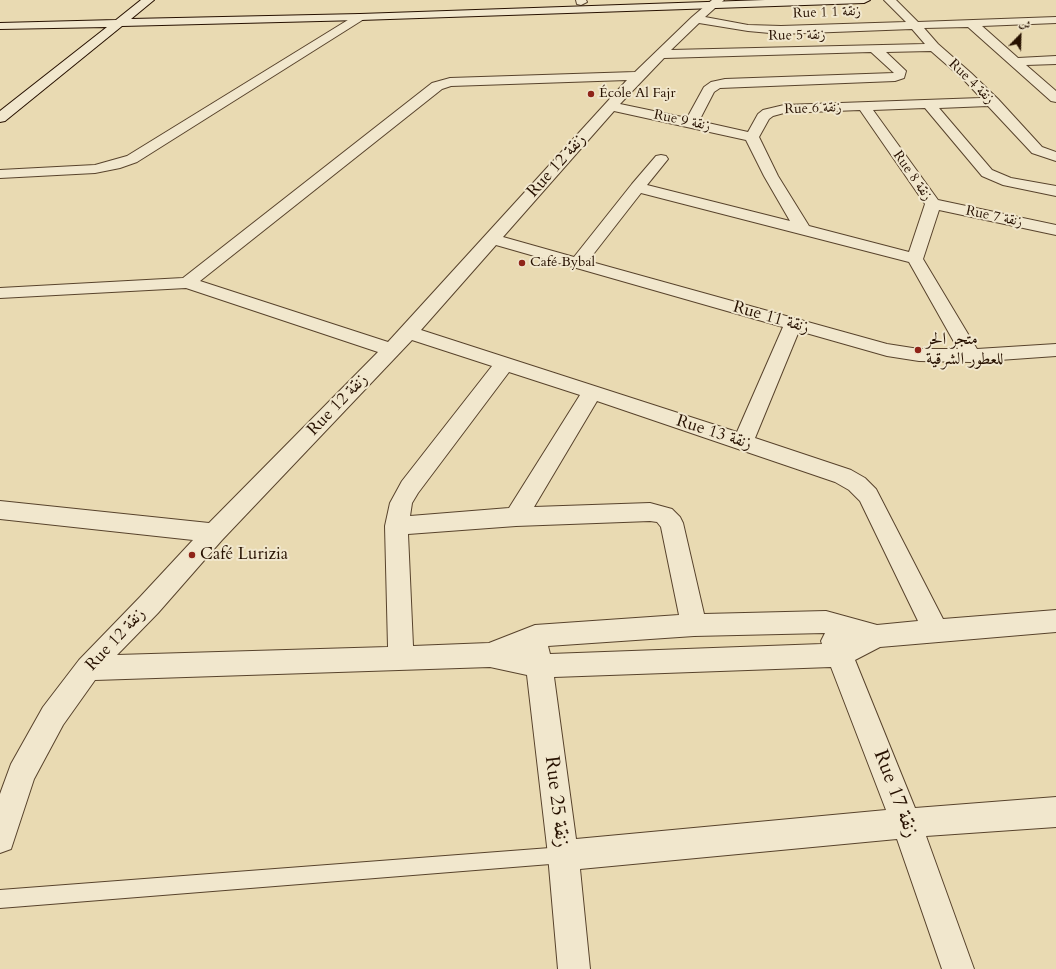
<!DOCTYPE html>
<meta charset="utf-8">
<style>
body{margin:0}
#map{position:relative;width:1056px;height:969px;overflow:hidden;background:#e9dab2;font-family:Cardo,Amiri,serif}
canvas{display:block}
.north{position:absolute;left:1000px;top:16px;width:40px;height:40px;-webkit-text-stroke:3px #f1e7cd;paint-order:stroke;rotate:23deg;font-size:11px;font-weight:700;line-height:16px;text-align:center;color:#271100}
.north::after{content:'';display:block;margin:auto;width:14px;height:18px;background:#271100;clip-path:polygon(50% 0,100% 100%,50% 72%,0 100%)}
</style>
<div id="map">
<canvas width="1056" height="969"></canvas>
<div class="north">ش</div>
</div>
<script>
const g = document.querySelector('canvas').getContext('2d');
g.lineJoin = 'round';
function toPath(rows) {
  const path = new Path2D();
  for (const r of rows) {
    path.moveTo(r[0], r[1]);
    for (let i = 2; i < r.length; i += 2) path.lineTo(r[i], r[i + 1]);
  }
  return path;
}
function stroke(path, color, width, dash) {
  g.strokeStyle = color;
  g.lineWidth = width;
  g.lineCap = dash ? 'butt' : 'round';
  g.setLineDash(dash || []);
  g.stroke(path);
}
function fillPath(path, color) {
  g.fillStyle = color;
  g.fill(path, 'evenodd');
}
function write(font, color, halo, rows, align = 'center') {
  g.font = font + ' Cardo,Amiri,serif';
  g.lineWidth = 4;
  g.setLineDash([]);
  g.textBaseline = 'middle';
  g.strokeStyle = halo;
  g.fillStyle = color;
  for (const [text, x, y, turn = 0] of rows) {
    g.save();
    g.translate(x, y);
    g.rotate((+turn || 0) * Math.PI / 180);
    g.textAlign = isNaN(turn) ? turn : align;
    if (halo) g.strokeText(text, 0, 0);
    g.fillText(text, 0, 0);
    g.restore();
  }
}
const lane = toPath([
 [563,847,569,849,571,855,569,861,563,863,0,908,0,890,563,847]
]);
const street = toPath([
 [576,0,586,0,587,2,581,5,577,4,576,0],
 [712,0,724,0,705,17,748,25,781,26,906,22,884,0,896,0,918,22,1056,17,1056,23,982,26,1018,58,1056,56,1056,64,1026,65,1056,91,1056,102,1051,101,968,27,924,28,938,44,971,73,998,99,1042,147,1056,152,1056,161,1032,153,988,106,939,108,992,170,1011,178,1056,186,1056,196,1003,185,982,176,925,108,873,110,938,200,1056,225,1056,235,939,210,923,259,977,349,1056,344,1056,356,971,362,919,361,887,356,799,331,755,438,851,470,865,478,876,489,943,619,1056,610,1056,632,880,647,855,660,915,808,1056,797,1056,827,926,836,974,969,942,969,897,839,580,869,590,969,558,969,548,855,527,675,490,667,95,680,63,725,34,779,11,849,0,853,0,794,11,764,43,707,79,660,140,597,193,540,0,519,0,501,209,523,378,352,186,288,0,298,0,288,183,278,432,83,450,78,635,72,692,17,712,0],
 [699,23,748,31,781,34,912,29,925,44,671,50,699,23],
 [931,51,963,79,981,98,784,105,763,110,758,114,748,132,699,121,714,92,720,88,895,81,904,78,906,71,886,52,931,51],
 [871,52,894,73,725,79,711,82,704,87,687,118,620,104,664,58,871,52],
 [627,80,388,342,200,281,442,89,451,86,627,80],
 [860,110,925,204,909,252,809,226,778,176,759,137,769,119,773,116,784,113,860,110],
 [614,111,746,140,764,176,790,221,647,185,668,159,666,156,661,155,656,156,632,184,574,257,503,237,614,111],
 [641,193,909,262,958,349,919,349,887,344,588,261,641,193],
 [496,245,783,327,737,432,421,330,496,245],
 [412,340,492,366,402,481,390,503,385,526,388,647,117,655,158,613,222,540,412,340],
 [509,372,580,395,509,508,410,516,412,503,418,493,509,372],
 [597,401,835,482,849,490,860,501,918,621,877,625,826,611,704,614,683,523,680,517,672,509,650,503,534,507,597,401],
 [650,521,657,522,661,527,679,615,535,625,489,643,413,646,408,534,516,526,650,521],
 [825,633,821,641,822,644,550,654,548,646,694,636,825,633],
 [831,667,886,810,576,839,554,677,831,667],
 [360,14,364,15,366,17,364,19,137,162,120,168,95,173,0,178,0,170,95,165,127,156,356,15,360,14]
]);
const secondary = toPath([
 [141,0,154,0,131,19,360,14,765,0,870,0,864,3,360,20,122,26,5,121,0,122,0,111,107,27,0,29,0,23,116,20,141,0]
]);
stroke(lane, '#58432c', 2);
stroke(street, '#58432c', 2);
stroke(secondary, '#271100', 2);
fillPath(lane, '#f1e7cd');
fillPath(street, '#f1e7cd');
fillPath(secondary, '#f1e7cd');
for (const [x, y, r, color] of [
 [591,94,4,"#8f2418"],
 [522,263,4,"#8f2418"],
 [918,350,4,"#8f2418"],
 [192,555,4,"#8f2418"]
]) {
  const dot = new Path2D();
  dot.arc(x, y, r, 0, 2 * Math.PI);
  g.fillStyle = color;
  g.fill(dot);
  stroke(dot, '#f1e7cd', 1.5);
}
write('14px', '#271100', '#f1e7cd', [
 ["Rue 1 زنقة 1",827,13,-2],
 ["Rue 5 زنقة",797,36,-1],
 ["Rue 4 زنقة",971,82,44],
 ["Rue 6 زنقة",813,109,-2],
 ["Rue 9 زنقة",682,121,12],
 ["Rue 8 زنقة",912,176,55],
 ["Rue 7 زنقة",994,217,12]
]);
write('14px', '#271100', '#f1e7cd', [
 ["École Al Fajr",599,94],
 ["Café Bybal",530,263]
], 'left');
write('17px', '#271100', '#f1e7cd', [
 ["Rue 12 زنقة",557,166,-48],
 ["Rue 11 زنقة",771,318,16],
 ["Rue 12 زنقة",338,405,-46],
 ["Rue 13 زنقة",714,433,18],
 ["Rue 12 زنقة",116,640,-47]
]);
write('17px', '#271100', '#f1e7cd', [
 ["متجر الحر",926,340],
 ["للعطور الشرقية",926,360],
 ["Café Lurizia",200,555]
], 'left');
write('20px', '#271100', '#f1e7cd', [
 ["Rue 17 زنقة",895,794,69],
 ["Rue 25 زنقة",556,802,83]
]);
</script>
